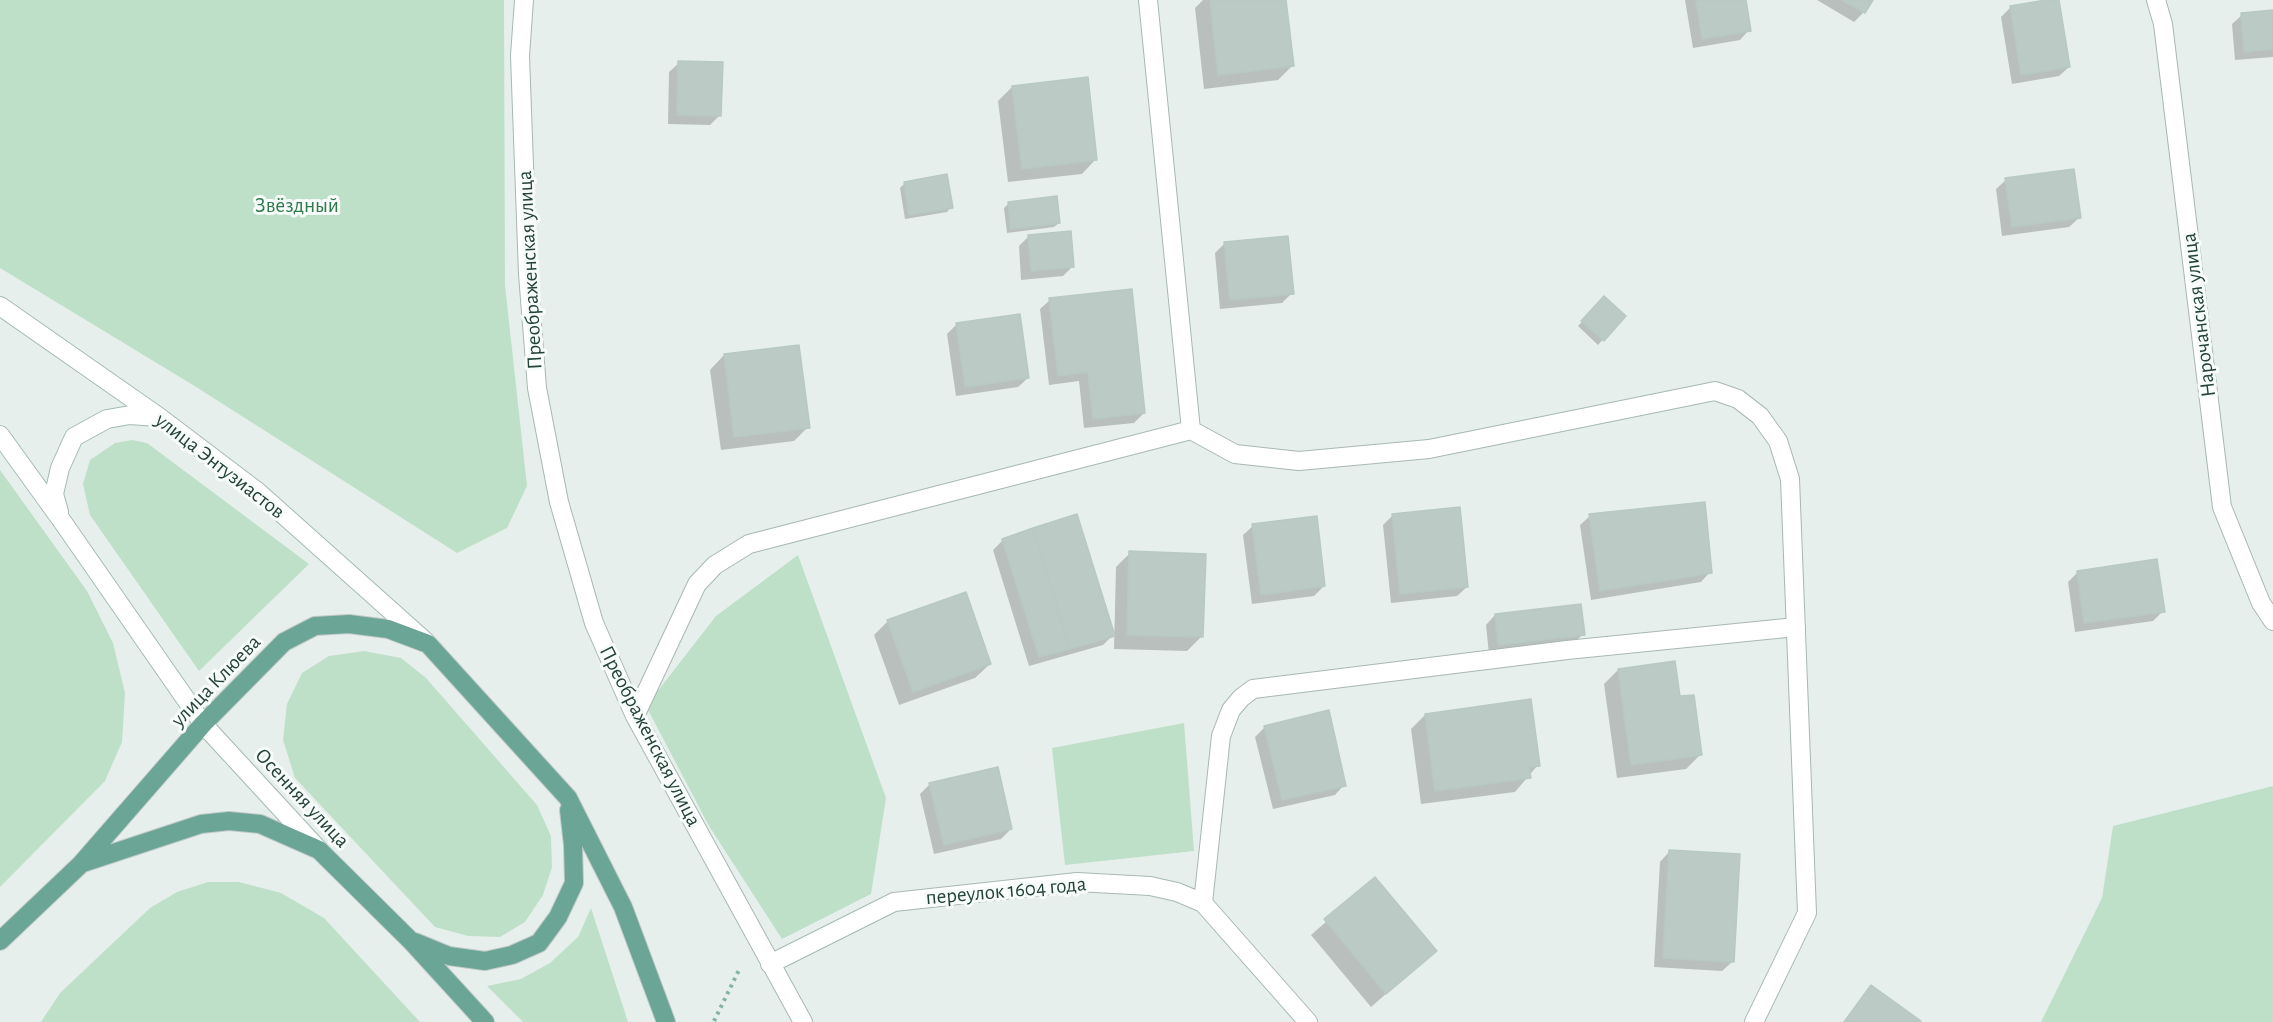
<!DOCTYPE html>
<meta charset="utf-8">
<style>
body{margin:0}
canvas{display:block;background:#e6efeb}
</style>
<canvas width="2273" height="1022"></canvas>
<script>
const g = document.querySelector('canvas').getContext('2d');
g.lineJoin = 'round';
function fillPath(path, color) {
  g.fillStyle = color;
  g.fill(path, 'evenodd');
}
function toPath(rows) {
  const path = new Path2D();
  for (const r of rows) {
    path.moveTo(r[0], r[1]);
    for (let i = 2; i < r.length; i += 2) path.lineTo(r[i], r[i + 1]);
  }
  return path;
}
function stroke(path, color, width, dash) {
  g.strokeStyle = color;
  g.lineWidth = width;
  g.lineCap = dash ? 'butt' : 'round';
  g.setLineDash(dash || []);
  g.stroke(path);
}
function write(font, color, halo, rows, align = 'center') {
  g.font = font + ' "Alegreya Sans",sans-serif';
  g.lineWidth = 6;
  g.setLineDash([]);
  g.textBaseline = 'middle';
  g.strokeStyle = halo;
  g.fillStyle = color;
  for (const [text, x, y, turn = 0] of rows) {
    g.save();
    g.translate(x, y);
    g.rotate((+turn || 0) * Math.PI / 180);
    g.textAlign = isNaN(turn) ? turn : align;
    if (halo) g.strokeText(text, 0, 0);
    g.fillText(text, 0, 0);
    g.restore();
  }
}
fillPath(toPath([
 [0,0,504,0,505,285,527,486,507,528,457,553,193,385,0,268],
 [132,440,147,443,309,564,199,671,90,515,83,484,90,460,115,443],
 [0,470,87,591,113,643,125,693,122,742,105,781,0,887],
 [798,555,886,798,871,894,782,939,709,826,646,706,716,616],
 [364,651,401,658,426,678,537,805,551,836,552,867,543,895,525,922,500,937,468,936,435,927,295,778,283,740,287,704,302,673,329,656],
 [1184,723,1194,851,1065,865,1052,748],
 [2273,786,2273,1022,2041,1022,2102,898,2113,826],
 [208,882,239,882,281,893,324,918,420,1022,41,1022,60,993,150,908,177,892],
 [591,908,628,1022,523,1022,487,986,521,979,550,963,578,937]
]), '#bfe0c8');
fillPath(toPath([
 [1203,0,1285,0,1292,66,1278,80,1204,89,1195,8],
 [1685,0,1745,0,1749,30,1740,40,1693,48],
 [1817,0,1871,0,1864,12,1854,22],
 [2058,0,2069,67,2059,76,2012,84,2001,17,2011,7],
 [2273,12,2273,57,2235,60,2232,24,2242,15],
 [679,63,720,115,710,125,668,124,669,72],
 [1012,87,1096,159,1082,174,1008,182,998,101],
 [2006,180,2079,218,2069,227,2002,236,1996,189],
 [905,183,951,207,947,212,905,219,900,188],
 [1009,203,1059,223,1054,227,1007,233,1004,208],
 [1029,236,1072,267,1063,276,1021,280,1019,246],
 [1224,244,1292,293,1282,303,1220,309,1215,253],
 [1604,298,1624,316,1598,345,1578,326],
 [1050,300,1144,413,1134,423,1084,428,1079,381,1049,385,1040,309],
 [957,324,1028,378,1018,387,956,396,947,334],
 [724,355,808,427,794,441,721,450,710,370],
 [1393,515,1467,587,1457,596,1391,603,1383,525],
 [1590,516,1710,572,1701,582,1591,600,1580,525],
 [1253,526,1324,586,1314,596,1252,604,1243,535],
 [1003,540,1113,635,1103,645,1029,666,993,550],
 [1130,553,1201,637,1187,651,1114,649,1116,567],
 [2078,572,2163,611,2153,621,2075,632,2068,582],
 [1495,615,1583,634,1573,644,1489,654,1486,625],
 [888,621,990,664,975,678,899,705,874,635],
 [1618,670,1678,698,1700,755,1686,769,1617,778,1604,684],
 [1425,715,1538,765,1515,792,1421,804,1411,729],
 [1265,727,1344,785,1335,795,1273,809,1255,737],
 [930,784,1011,829,1001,839,934,854,920,794],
 [1669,852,1732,962,1722,971,1654,967,1660,862],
 [1375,879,1435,951,1371,1007,1311,935]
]), '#0003');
const building = toPath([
 [1210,0,1286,0,1294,66,1218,75,1210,0],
 [1696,0,1746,0,1751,31,1702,39,1696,0],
 [1842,0,1873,0,1865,13,1842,0],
 [2046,0,2059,0,2070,67,2021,75,2010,6,2046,0],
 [2273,10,2273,49,2244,52,2241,13,2273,10],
 [678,61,723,62,721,116,677,115,678,61],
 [1088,77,1097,160,1022,169,1012,86,1088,77],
 [2074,169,2081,218,2012,227,2005,178,2074,169],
 [947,174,953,208,909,215,904,182,947,174],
 [1057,196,1060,223,1011,229,1008,202,1057,196],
 [1071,231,1074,267,1031,271,1028,235,1071,231],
 [1288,236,1294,294,1230,300,1224,242,1288,236],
 [1132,289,1145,413,1093,419,1088,372,1058,376,1049,298,1132,289],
 [1604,296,1626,316,1604,341,1581,321,1604,296],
 [1020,314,1029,378,965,387,956,323,1020,314],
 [799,345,810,428,734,437,724,354,799,345],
 [1705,502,1712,573,1600,591,1589,514,1705,502],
 [1460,507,1468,587,1400,594,1392,514,1460,507],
 [1077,514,1115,636,1070,649,1033,528,1077,514],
 [1317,516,1325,586,1261,595,1252,524,1317,516],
 [1033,528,1070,649,1039,657,1002,539,1033,528],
 [1129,551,1206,554,1203,637,1127,635,1129,551],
 [2157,559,2165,612,2084,623,2077,571,2157,559],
 [966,592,991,664,913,692,887,620,966,592],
 [1581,604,1585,635,1498,645,1495,614,1581,604],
 [1675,661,1680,696,1694,695,1702,755,1631,765,1618,669,1675,661],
 [1531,699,1540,766,1529,767,1531,778,1435,791,1425,714,1531,699],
 [1329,710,1346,786,1282,800,1264,726,1329,710],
 [998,767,1012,829,944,845,929,783,998,767],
 [1669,850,1740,854,1734,962,1663,958,1669,850],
 [1375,877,1437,951,1386,994,1324,919,1375,877],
 [1871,985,1921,1021,1920,1022,1844,1022,1871,985]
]);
fillPath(building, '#bbcac4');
stroke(building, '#b8c9c2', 1.5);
const street = toPath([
 [524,0,520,56,528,274,537,388,559,502,594,623,635,716,803,1022],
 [1148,0,1191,430],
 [2156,0,2163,24,2222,507,2261,603,2273,621],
 [635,716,697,584,715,565,749,544,1191,430,1235,454,1299,461,1429,449,1715,391,1738,399,1760,416,1778,441,1790,479,1807,913,1754,1022],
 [1203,903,1221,736,1231,710,1241,698,1253,689,1567,650,1796,627],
 [770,964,894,902,1077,882,1150,886,1177,892,1203,903,1308,1022]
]);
const secondary = toPath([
 [0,306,159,417,258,492,426,642],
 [0,435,62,521,203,724,319,850],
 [59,512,54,494,60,468,74,437,107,419,130,415,157,417]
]);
const primary = toPath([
 [83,863,201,824,229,821,260,824,319,850,411,941,485,1022],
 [0,941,81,864,203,724,284,642,315,626,349,624,388,629,428,644,568,798,623,907,666,1022],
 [415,942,449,956,485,961,512,955,539,943,558,917,574,883,573,845,569,810]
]);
stroke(street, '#a8b8b2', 20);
stroke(secondary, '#a4bbb3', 20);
stroke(primary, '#c2cac8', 20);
stroke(toPath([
 [714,1021,740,968]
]), '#86b3a5', 4, [3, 4.5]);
stroke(street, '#fff', 18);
stroke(secondary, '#fff', 18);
stroke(primary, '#6aa596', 18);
write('21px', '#2d7a4b', '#f7fbf9', [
 ["Звёздный",297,206]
]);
write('21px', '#24423a', '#f7fbf9', [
 ["Преображенская улица",530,270,-93],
 ["Нарочанская улица",2199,315,-97],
 ["улица Энтузиастов",220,466,38],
 ["улица Клюева",216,681,-46],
 ["Преображенская улица",650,736,63],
 ["Осенняя улица",302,798,47],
 ["переулок 1604 года",1006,891,-5]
]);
</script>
